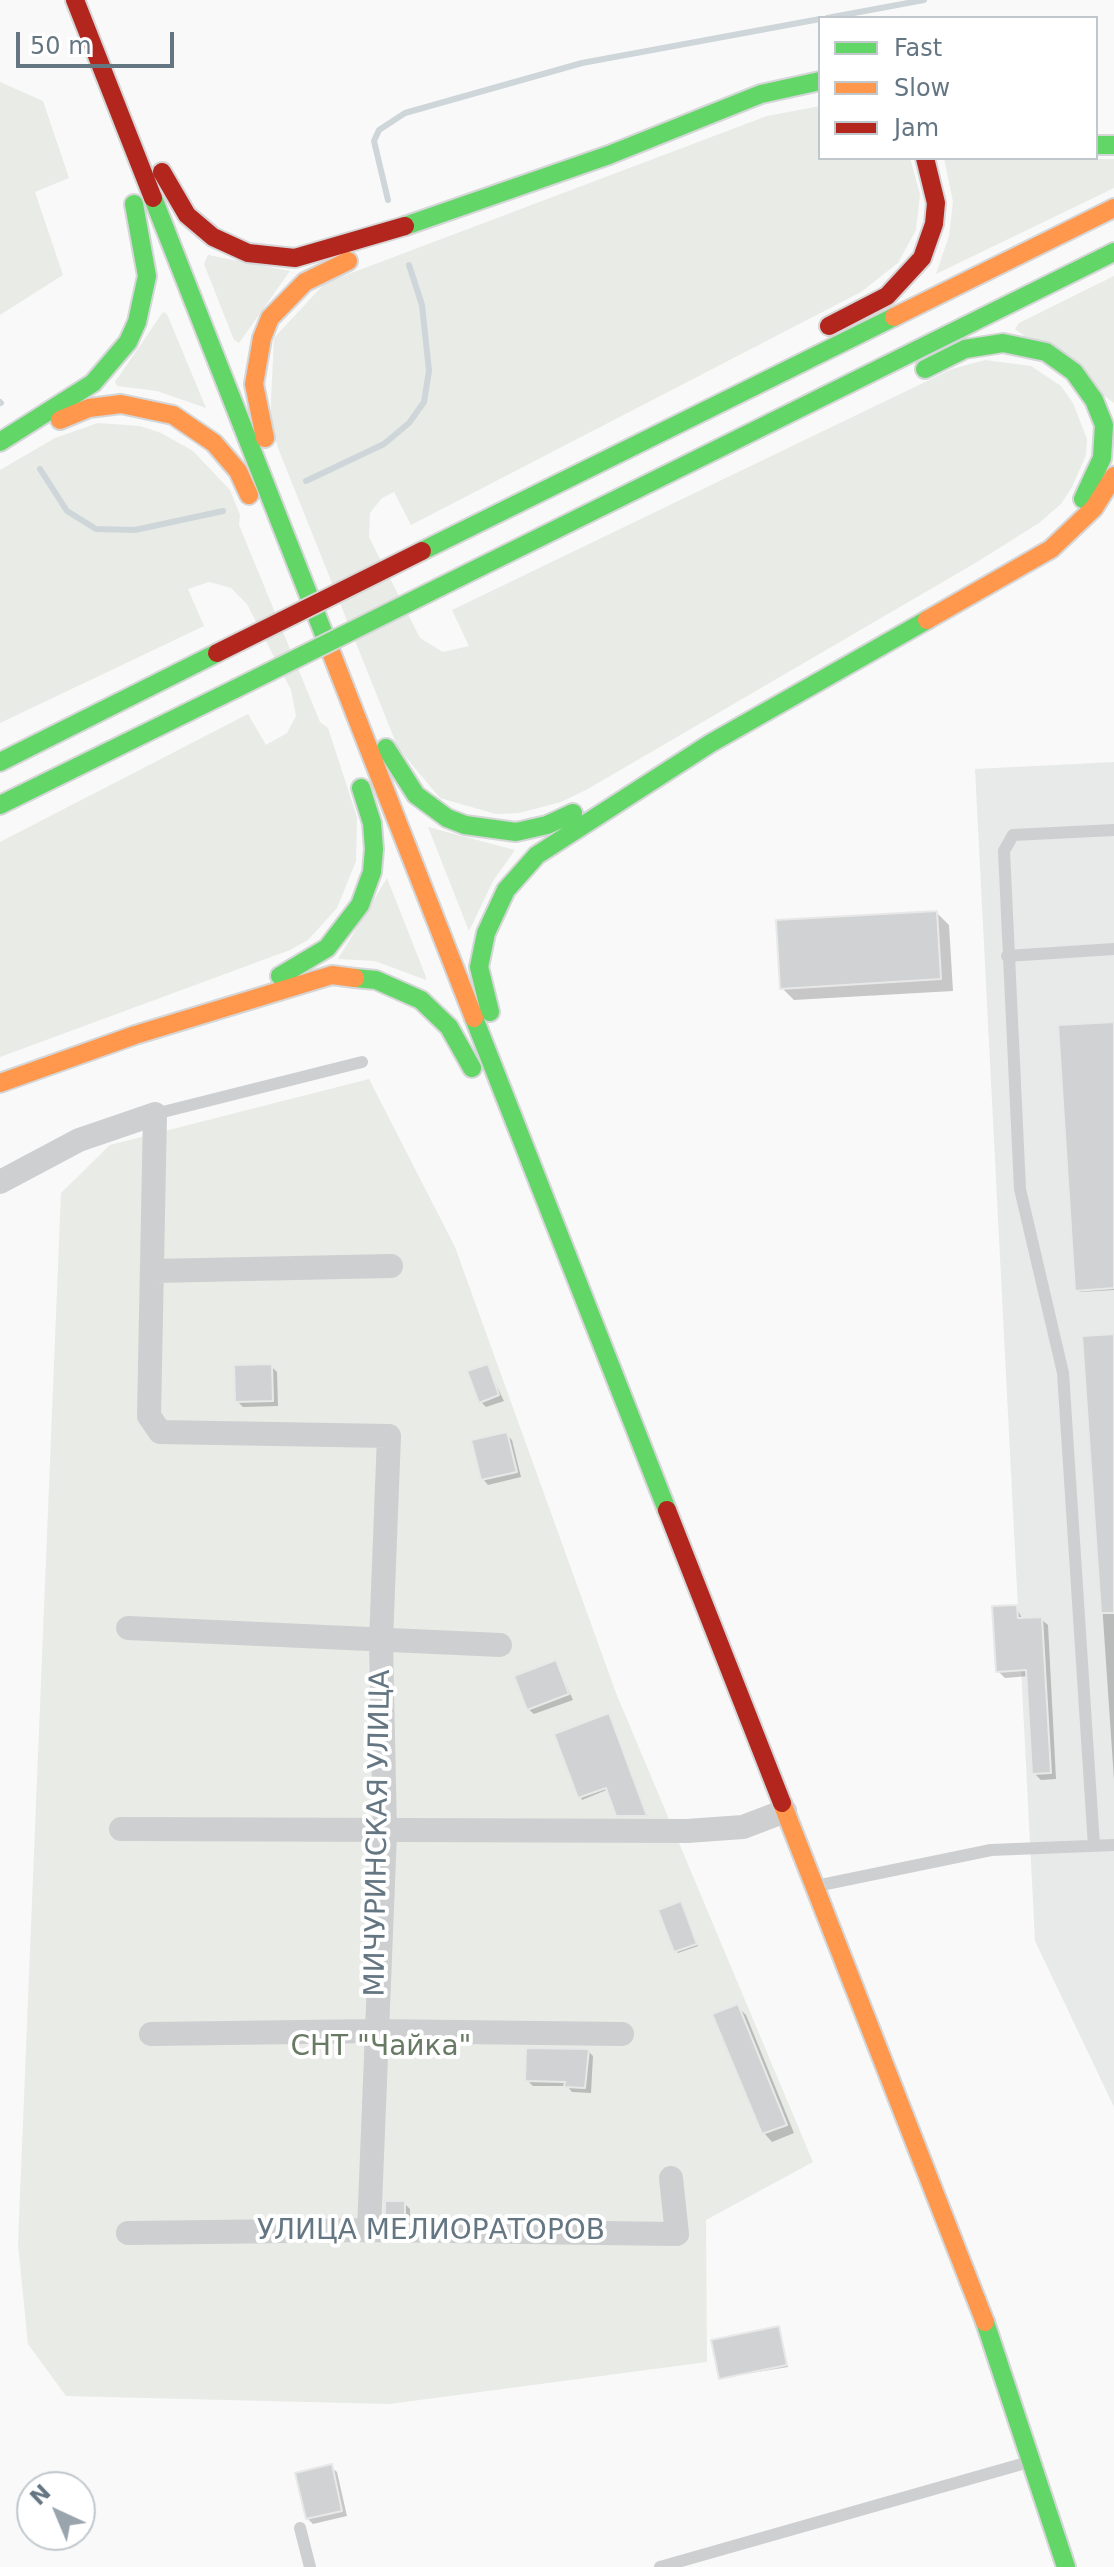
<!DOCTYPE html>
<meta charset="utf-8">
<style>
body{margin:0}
#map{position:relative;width:1114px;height:2567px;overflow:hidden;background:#f9f9f9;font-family:"DejaVu Sans",sans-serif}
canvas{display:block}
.legend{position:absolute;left:818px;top:16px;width:280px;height:144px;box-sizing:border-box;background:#fff;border:2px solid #c1c8cd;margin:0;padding:10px 14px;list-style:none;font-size:24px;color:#657683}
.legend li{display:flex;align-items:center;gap:16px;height:40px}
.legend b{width:40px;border:2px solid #c1c8cd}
.north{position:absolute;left:16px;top:2471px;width:80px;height:80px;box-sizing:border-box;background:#fff;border:2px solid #c1c8cd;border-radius:50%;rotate:316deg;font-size:22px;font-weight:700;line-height:32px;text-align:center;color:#657683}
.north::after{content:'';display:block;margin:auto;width:28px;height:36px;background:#99a4ac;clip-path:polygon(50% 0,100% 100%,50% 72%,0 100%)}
.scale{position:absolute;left:16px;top:32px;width:158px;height:36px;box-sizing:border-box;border:4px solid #657683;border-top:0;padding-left:10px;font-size:24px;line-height:28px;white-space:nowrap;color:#657683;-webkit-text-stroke:6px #fff;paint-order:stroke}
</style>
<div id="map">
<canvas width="1114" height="2567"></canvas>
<ul class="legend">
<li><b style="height:10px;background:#63d668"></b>Fast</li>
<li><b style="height:10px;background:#ff974d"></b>Slow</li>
<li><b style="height:10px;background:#b3261e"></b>Jam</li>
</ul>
<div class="north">N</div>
<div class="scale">50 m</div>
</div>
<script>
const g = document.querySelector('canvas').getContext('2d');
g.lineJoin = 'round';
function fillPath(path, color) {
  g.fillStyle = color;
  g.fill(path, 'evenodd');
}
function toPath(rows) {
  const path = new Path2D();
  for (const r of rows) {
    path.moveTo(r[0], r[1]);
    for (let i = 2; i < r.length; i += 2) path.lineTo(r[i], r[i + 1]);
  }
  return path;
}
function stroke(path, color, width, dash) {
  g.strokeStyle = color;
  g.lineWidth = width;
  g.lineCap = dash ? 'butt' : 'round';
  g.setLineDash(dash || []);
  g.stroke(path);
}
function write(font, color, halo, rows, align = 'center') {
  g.font = font + ' "DejaVu Sans",sans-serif';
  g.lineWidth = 8;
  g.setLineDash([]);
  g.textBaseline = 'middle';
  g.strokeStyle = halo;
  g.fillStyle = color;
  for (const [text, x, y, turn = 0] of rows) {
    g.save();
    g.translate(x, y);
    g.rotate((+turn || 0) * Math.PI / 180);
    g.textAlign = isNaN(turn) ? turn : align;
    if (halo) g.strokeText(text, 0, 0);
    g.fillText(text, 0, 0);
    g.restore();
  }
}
fillPath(toPath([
 [1114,762,1114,2107,1035,1941,975,769]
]), '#e8e9e9');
fillPath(toPath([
 [0,82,43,101,69,178,35,192,63,275,0,315],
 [820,106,820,158,910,158,920,194,916,230,898,263,861,292,411,525,394,492,382,498,370,513,369,537,420,638,443,652,469,646,452,610,952,369,985,360,1031,366,1061,386,1073,403,1087,439,1086,455,1072,487,1061,504,1039,523,977,562,586,790,561,802,519,813,496,814,440,798,398,748,278,448,270,421,274,338,325,283,767,116],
 [944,158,1114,159,1114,188,936,274,949,236,953,202],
 [208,255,290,271,239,343,234,340,204,264],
 [1114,276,1114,403,1015,329,1019,323],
 [163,312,167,314,206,408,157,391,117,386,115,382],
 [98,423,140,426,161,433,193,451,230,490,240,515,239,525,320,722,328,728,357,817,356,861,337,908,308,940,290,950,0,1057,0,842,248,714,266,745,287,733,296,716,291,690,247,604,231,588,209,582,188,589,204,626,0,723,0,470,55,438],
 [428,827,515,850,493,881,469,931],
 [387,878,426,977,426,980,375,961,338,959],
 [369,1079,455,1247,616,1693,813,2162,706,2220,707,2362,389,2404,66,2396,28,2344,18,2244,61,1193,110,1145]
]), '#e8ebe6');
fillPath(toPath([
 [937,913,949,925,953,991,794,1000,782,988],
 [1114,1024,1114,1290,1080,1292,1077,1290],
 [1114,1336,1114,1780,1084,1338],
 [271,1366,277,1372,278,1406,243,1407,237,1401],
 [487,1366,504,1401,486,1407,480,1401],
 [506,1434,512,1440,521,1477,488,1485,483,1479],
 [1016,1607,1023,1620,1041,1619,1048,1625,1056,1779,1041,1780,1034,1773,1029,1676,1005,1678,998,1671],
 [556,1662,573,1700,534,1714,528,1709],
 [611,1718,648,1817,621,1817,609,1789,582,1800,556,1735],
 [681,1904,698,1946,678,1953,676,1951],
 [737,2006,746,2015,794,2133,772,2142,764,2133],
 [588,2051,593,2056,591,2093,572,2092,567,2086,533,2086,527,2080],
 [404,2203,410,2209,410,2220,392,2220,387,2214],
 [779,2328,788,2367,721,2378],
 [331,2467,337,2472,347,2516,313,2524,307,2518]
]), '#0003');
stroke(toPath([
 [827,18,924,0],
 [388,200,374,141,379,130,405,113,582,63,820,19],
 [0,402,1,403],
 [40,469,67,511,96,529,135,530,223,511],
 [306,481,384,444,409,423,424,402,429,371,422,305,409,265]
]), '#ced6d9', 6);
const building = toPath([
 [937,911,941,979,780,989,776,920,937,911],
 [1114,1022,1114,1288,1075,1291,1058,1025,1114,1022],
 [1114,1334,1114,1613,1101,1613,1082,1336,1114,1334],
 [272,1364,273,1401,235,1402,234,1365,272,1364],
 [488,1364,499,1395,479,1403,467,1371,488,1364],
 [507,1432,517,1472,481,1480,471,1440,507,1432],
 [1017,1605,1018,1618,1042,1617,1051,1773,1032,1774,1026,1670,996,1672,992,1606,1017,1605],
 [556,1660,569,1694,527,1710,514,1676,556,1660],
 [609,1713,647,1816,616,1816,606,1788,578,1798,554,1734,609,1713],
 [681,1901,697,1944,674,1952,658,1910,681,1901],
 [738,2004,787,2125,762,2134,712,2014,738,2004],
 [526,2048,589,2049,585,2088,564,2087,565,2082,525,2081,526,2048],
 [385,2201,405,2201,405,2215,385,2215,385,2201],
 [779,2326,787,2365,719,2379,711,2340,779,2326],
 [332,2464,342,2511,306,2519,295,2473,332,2464]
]);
fillPath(building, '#d0d2d3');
stroke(building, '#e8e8e8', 2);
const fast = toPath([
 [1096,145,1114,145],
 [153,198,329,647],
 [405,226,609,155,761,94,820,81],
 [925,369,965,349,1003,343,1046,352,1074,372,1094,400,1104,425,1102,458,1083,499],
 [0,442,93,383,128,342,137,322,147,276,134,204],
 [422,551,894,317],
 [440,587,1114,252],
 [386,748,416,795,447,818,465,825,516,832,547,825,573,813],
 [0,762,217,653],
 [0,805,235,689],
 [280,976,327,948,360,905,372,872,374,849,372,823,361,788],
 [355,978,376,980,421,1000,449,1027,472,1068],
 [490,1012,479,967,486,933,506,890,537,855,711,743,927,620],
 [474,1018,667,1510],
 [985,2322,1066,2567]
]);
const slow = toPath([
 [894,317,1114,208],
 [60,420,89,408,121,404,173,415,214,443,238,471,249,495],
 [265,438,254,384,262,338,270,318,305,282,348,261],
 [927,620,1051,549,1094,508,1114,476],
 [329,647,474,1018],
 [0,1083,135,1035,332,975,355,978],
 [782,1803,985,2322]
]);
const jam = toPath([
 [75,0,153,198],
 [162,172,187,215,213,237,248,253,295,258,405,226],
 [829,326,887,296,922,258,934,224,936,203,925,158],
 [667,1510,782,1803]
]);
stroke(fast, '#d5d6d7', 22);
stroke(slow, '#d5d6d7', 22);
stroke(jam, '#d5d6d7', 22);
stroke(toPath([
 [1007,956,1114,949],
 [155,1114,362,1062],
 [1094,1846,1063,1373,1020,1189,1004,851,1013,835,1114,830],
 [821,1885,991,1850,1114,1845],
 [300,2528,310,2567],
 [660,2567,1029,2462]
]), '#cecfd0', 12);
stroke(toPath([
 [0,1182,79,1140,155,1114,149,1416,160,1432,389,1436,381,1641,385,1833,369,2230],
 [153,1271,391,1266],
 [128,1628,500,1645],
 [121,1829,687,1831,743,1827,785,1811],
 [151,2034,376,2031,622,2034],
 [128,2233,369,2230,677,2234,671,2178]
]), '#cecfd0', 24);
stroke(fast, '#63d668', 18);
stroke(slow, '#ff974d', 18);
stroke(jam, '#b3261e', 18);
const fastBridge = toPath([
 [235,689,440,587]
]);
const jamBridge = toPath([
 [217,653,422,551]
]);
stroke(fastBridge, '#d5d6d6', 22, []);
stroke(jamBridge, '#d5d6d6', 22, []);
stroke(fastBridge, '#63d668', 18);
stroke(jamBridge, '#b3261e', 18);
write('28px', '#657683', '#fff', [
 ["МИЧУРИНСКАЯ УЛИЦА",379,1833,-89],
 ["УЛИЦА МЕЛИОРАТОРОВ",431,2232]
]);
write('28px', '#687a64', '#fff', [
 ["СНТ \"Чайка\"",381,2048]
]);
</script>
